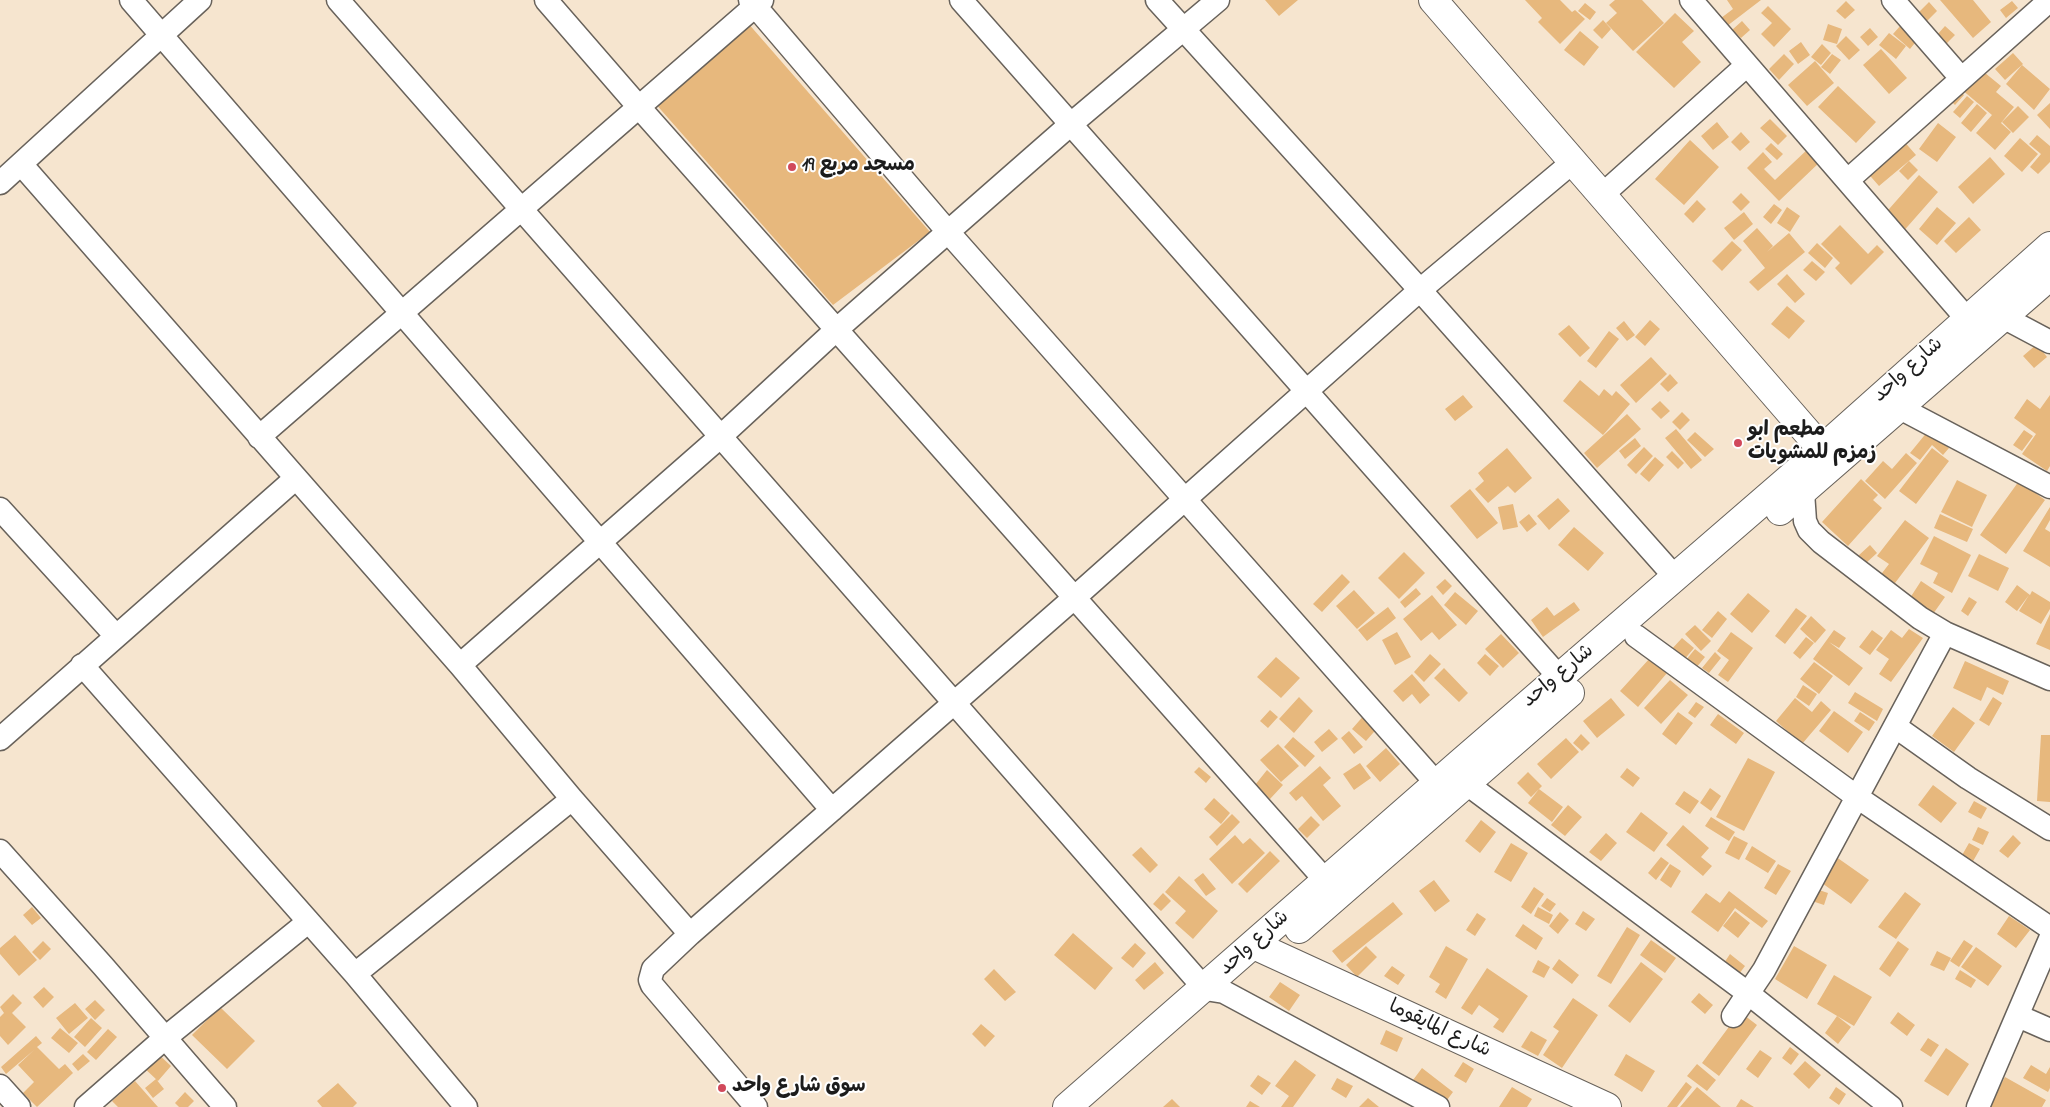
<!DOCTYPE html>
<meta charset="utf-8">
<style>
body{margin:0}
canvas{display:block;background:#f6e5cf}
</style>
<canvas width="2050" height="1107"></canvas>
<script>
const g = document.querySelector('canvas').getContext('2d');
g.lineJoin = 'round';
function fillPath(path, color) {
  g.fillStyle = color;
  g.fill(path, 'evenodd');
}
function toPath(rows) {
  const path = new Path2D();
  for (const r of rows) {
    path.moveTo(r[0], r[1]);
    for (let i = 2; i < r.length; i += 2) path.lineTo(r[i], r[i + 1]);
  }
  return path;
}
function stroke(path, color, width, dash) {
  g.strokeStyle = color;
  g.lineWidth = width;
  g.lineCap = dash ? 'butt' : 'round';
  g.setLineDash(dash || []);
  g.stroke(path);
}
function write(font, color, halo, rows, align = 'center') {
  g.font = font + ' "Indie Flower","Playpen Sans Arabic",sans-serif';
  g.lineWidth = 4;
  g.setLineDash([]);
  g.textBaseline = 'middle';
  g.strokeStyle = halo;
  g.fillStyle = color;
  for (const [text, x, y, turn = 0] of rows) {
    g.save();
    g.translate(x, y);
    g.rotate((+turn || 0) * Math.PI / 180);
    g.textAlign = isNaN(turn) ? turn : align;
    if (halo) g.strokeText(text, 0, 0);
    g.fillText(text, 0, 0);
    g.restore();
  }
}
fillPath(toPath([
 [1265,0,1298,0,1279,16],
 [1525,0,1560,0,1572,12,1575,10,1585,19,1560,44,1538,22,1542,18],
 [1615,0,1642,0,1664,23,1633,51,1606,23,1617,13,1609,5],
 [1727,0,1761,0,1727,26,1721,18,1733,9],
 [1940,0,1973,0,1991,22,1973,38],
 [1846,1,1855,10,1845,19,1836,11],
 [2012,1,2018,8,2006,18,2000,10],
 [1929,2,1937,11,1927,21,1919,12],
 [1585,3,1596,12,1590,20,1578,11],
 [1768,6,1791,29,1774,47,1761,34,1772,23,1761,13],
 [1675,13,1694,31,1682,42,1701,62,1674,88,1636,52],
 [1603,20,1611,29,1602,39,1593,30],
 [1742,21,1750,30,1741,38,1732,30],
 [747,22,930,232,833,305,654,102],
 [1828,24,1842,29,1837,44,1823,40],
 [1901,25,1918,39,1910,49,1893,34],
 [1945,26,1955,35,1946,44,1937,35],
 [1870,28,1878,37,1868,46,1860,37],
 [1580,31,1599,47,1584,66,1564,50],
 [1889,33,1906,46,1896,59,1879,45],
 [1846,36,1860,50,1849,60,1836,46],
 [1801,42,1810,55,1798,64,1789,51],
 [1822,44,1831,53,1821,65,1811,57],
 [1881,49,1907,78,1889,94,1863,65],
 [2013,53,2023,64,2005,80,1995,69],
 [1784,54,1794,64,1779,80,1769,69],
 [1832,54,1841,60,1830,74,1821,67],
 [1815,61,1834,83,1807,106,1788,85],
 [2022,65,2050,89,2034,110,2006,84],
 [1979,68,2001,86,1996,92,2014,107,2001,123,2011,132,1995,150,1976,133,1992,115,1961,89],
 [1838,86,1876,122,1856,143,1818,107],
 [1957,88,1964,95,1955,105,1947,97],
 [1967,96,1974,102,1960,118,1953,112],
 [2050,103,2050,129,2037,115],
 [1977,104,1987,113,1971,132,1961,123],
 [2018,106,2029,117,2013,133,2002,122],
 [1770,119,1787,136,1778,145,1760,128],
 [1717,122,1729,137,1713,150,1701,136],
 [1938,123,1956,137,1937,162,1919,149],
 [1741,132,1750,142,1740,151,1731,142],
 [2037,135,2050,146,2050,162,2038,174,2030,167,2041,154,2029,144],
 [2020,138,2038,154,2022,172,2004,156],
 [1902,139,1916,155,1879,186,1865,170],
 [1690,140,1719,167,1684,205,1655,179],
 [1771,143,1783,154,1777,160,1765,149],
 [1809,148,1821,161,1779,201,1747,168,1763,152,1772,162,1764,169,1775,180],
 [1990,157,2005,174,1973,204,1958,187],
 [1909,161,1918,170,1908,180,1899,171],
 [1919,175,1938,192,1901,234,1882,217],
 [1741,193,1750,202,1741,211,1732,202],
 [1697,200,1706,209,1693,223,1684,214],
 [1774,204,1782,210,1771,224,1763,217],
 [1787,207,1800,216,1790,232,1777,223],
 [1937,207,1956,223,1937,245,1919,229],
 [1744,212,1753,224,1734,240,1724,228],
 [1969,217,1981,230,1956,253,1944,241],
 [1840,225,1868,254,1877,245,1884,252,1851,285,1835,268,1840,263,1821,244],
 [1757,228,1773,246,1767,252,1789,233,1805,252,1758,291,1749,282,1765,268,1743,241],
 [1732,241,1742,250,1722,271,1712,261],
 [1817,243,1833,258,1825,268,1808,253],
 [1812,261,1825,272,1816,281,1803,270],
 [1787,274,1805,294,1795,303,1777,284],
 [1787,306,1805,321,1789,339,1771,324],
 [1650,320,1660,329,1645,346,1635,337],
 [1624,321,1635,335,1627,341,1616,328],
 [1569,325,1590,348,1580,357,1558,334],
 [1609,331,1619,339,1596,368,1587,361],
 [2037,344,2047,357,2034,368,2023,356],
 [1651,357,1667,374,1636,403,1620,385],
 [1670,374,1678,383,1668,392,1660,384],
 [1580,380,1599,396,1604,389,1612,396,1616,391,1630,404,1603,435,1563,401],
 [1463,395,1473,407,1455,421,1445,409],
 [2050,395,2050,466,2047,471,2022,454,2036,434,2014,418,2027,399,2040,409],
 [1660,401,1670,411,1661,419,1651,409],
 [1682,412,1690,420,1680,430,1672,422],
 [1627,414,1641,429,1597,468,1584,453],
 [1676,429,1702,460,1691,469,1665,438],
 [2024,430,2033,436,2022,451,2013,445],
 [1928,431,1949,448,1943,455,1932,445,1920,460,1910,453],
 [1695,432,1714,449,1705,457,1687,440],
 [1635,438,1641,446,1625,459,1619,451],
 [1644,447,1653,456,1636,474,1627,465],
 [1507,448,1532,478,1515,493,1508,486,1488,503,1475,489,1484,481,1478,473],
 [1932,448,1949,461,1916,504,1899,491],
 [1672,451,1684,463,1678,469,1666,457],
 [1906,453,1917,463,1885,499,1865,481,1883,461,1892,469],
 [1655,457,1664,465,1649,482,1640,474],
 [1861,479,1878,495,1873,500,1882,508,1848,546,1822,522],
 [1957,480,1987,495,1972,527,1941,512],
 [2019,481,2045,500,2006,554,1980,535],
 [1470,489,1498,523,1477,539,1450,506],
 [1558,498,1570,511,1549,530,1537,516],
 [1513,504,1518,527,1503,530,1498,507],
 [2050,507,2050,520,2045,529,2050,532,2050,567,2023,551],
 [1529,514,1537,524,1527,532,1519,522],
 [1940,514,1973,529,1967,542,1934,528],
 [1905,520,1929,538,1892,587,1879,577,1889,564,1877,556],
 [1574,527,1604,553,1588,571,1558,545],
 [1934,536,1971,555,1952,593,1933,583,1938,573,1920,564],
 [1870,545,1877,553,1865,564,1858,556],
 [1404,552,1425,573,1399,599,1378,578],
 [1979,554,2009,568,1998,591,1968,576],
 [1342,574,1350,582,1322,612,1313,604],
 [1445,579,1452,586,1443,595,1436,587],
 [1921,581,1945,597,1933,614,1910,598],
 [2017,585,2030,595,2032,591,2050,602,2050,609,2041,624,2019,611,2029,595,2017,611,2005,602],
 [1416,588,1421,594,1405,608,1400,602],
 [1354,590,1375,613,1357,629,1336,606],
 [1455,592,1478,611,1466,625,1444,605],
 [1748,593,1770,611,1752,633,1730,614],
 [1432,595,1457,625,1439,640,1432,632,1421,641,1403,619],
 [1969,597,1977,602,1968,616,1961,611],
 [1574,602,1580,610,1543,637,1531,620,1547,607,1554,616],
 [1388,607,1396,618,1367,641,1358,630],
 [1796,608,1807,616,1785,644,1775,636],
 [1718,611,1727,619,1712,638,1702,630],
 [2050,614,2050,650,2036,644],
 [1811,616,1826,630,1815,643,1800,629],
 [1695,625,1711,641,1701,651,1685,634],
 [1909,629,1923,638,1891,682,1879,674,1889,659,1876,650,1891,630,1902,638],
 [1834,630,1846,638,1839,648,1829,642,1863,668,1849,686,1813,659],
 [1872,630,1883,638,1870,655,1859,647],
 [1397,632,1411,657,1395,665,1382,640],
 [1731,632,1753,648,1728,682,1718,675,1729,660,1717,651],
 [1501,634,1519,653,1503,668,1485,649],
 [1806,637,1814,643,1800,659,1793,653],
 [1682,638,1694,648,1683,661,1670,651],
 [1695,649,1705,657,1696,668,1686,660],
 [1715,652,1721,658,1709,673,1702,668],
 [1430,654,1441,664,1424,682,1414,672],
 [1485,654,1499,666,1490,676,1477,663],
 [1276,657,1300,678,1281,698,1257,677],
 [1650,658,1667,673,1638,707,1620,691],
 [1965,661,2009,681,2003,695,1987,687,1981,701,1953,688],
 [1814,662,1833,676,1819,694,1800,679],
 [1444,668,1468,693,1459,702,1434,678],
 [1412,674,1430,695,1420,704,1412,694,1403,702,1393,691],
 [1670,680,1688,695,1661,724,1644,708],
 [1803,685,1817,694,1809,706,1796,697],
 [1855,692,1883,709,1877,721,1848,703],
 [1299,697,1313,711,1294,733,1279,719],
 [1993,697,2002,703,1989,726,1979,720],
 [1611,698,1625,715,1597,738,1583,721],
 [1795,698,1812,712,1821,701,1831,710,1802,744,1776,721],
 [1696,702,1704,707,1695,718,1688,713],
 [1953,707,1975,723,1954,752,1932,736],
 [1270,710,1278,717,1268,728,1260,721],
 [1834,711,1863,732,1848,753,1819,731],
 [1678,712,1693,723,1676,745,1662,734],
 [1860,712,1875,722,1869,731,1854,721],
 [1366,713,1380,725,1366,741,1352,729],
 [1718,714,1744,733,1736,744,1710,725],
 [1329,729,1338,739,1322,752,1314,742],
 [1349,731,1363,747,1354,754,1341,738],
 [1581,734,1590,743,1582,751,1573,743],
 [2041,735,2050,735,2050,802,2037,801],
 [1293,737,1315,756,1305,767,1284,747],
 [1566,738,1579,752,1551,779,1537,764],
 [1278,744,1299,766,1281,782,1260,760],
 [1386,748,1400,764,1380,782,1366,766],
 [1748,758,1775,772,1744,831,1716,817],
 [1360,763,1371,778,1354,790,1343,774],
 [1320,766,1331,778,1323,785,1341,806,1323,821,1302,796,1296,801,1289,793],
 [1199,767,1211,777,1206,783,1194,772],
 [1627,768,1640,778,1633,787,1620,777],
 [1267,770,1283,785,1270,799,1255,785],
 [1528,772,1542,786,1531,797,1517,783],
 [1933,785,1957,803,1941,823,1918,805],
 [1710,788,1721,796,1711,811,1700,803],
 [1539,789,1563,807,1552,822,1528,803],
 [1684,791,1699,801,1690,814,1675,804],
 [1214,798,1230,813,1221,824,1204,809],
 [1974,801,1987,808,1981,819,1968,812],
 [1568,805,1582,817,1565,836,1551,825],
 [1641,812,1668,833,1654,852,1626,832],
 [1232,814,1240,822,1217,846,1209,837],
 [1311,816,1320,825,1307,838,1298,829],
 [1711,817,1735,832,1729,841,1705,826],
 [1481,820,1496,832,1480,853,1465,841],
 [1683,825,1709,848,1701,857,1712,866,1703,876,1666,845],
 [1978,827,1989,832,1983,845,1972,840],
 [1606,833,1617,843,1601,861,1589,852],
 [1235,835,1243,844,1250,838,1265,853,1232,884,1209,859],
 [2013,835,2021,843,2008,858,1999,851],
 [1734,836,1748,843,1739,860,1725,853],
 [1511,843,1528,853,1511,882,1494,872],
 [1969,843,1980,849,1972,863,1961,857],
 [1752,846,1776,861,1768,873,1745,859],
 [1141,847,1158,865,1150,873,1132,855],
 [1270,851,1280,861,1247,893,1238,884],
 [1832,854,1869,880,1851,904,1815,878],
 [1661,857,1669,863,1656,880,1648,873],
 [1670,864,1681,871,1671,888,1660,880],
 [1778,864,1791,871,1776,895,1764,888],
 [1203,873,1216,889,1206,896,1194,880],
 [1179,876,1218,911,1193,939,1175,923,1186,911,1165,892],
 [1434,880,1450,901,1435,912,1419,891],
 [1534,887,1544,894,1531,914,1521,907],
 [1813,888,1828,893,1824,905,1809,900],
 [1729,891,1768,921,1762,928,1735,908,1718,932,1691,912,1706,893,1720,903],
 [1905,892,1921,904,1896,939,1878,927],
 [1163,893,1171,901,1161,911,1153,904],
 [1547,898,1556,904,1550,912,1541,906],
 [1393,902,1403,914,1342,963,1332,951],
 [32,907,41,918,32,925,23,915],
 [1538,907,1553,915,1549,924,1534,916],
 [1583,911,1595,919,1586,931,1575,924],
 [1735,911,1750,923,1738,938,1723,926],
 [1560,912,1569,920,1558,934,1549,926],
 [1477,913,1486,919,1475,936,1466,930],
 [2009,916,2030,930,2016,948,1997,934],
 [1523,924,1543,938,1536,950,1515,936],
 [1627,927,1640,935,1611,984,1597,976],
 [1073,933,1113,968,1095,990,1054,955],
 [15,935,37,960,19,976,0,954,0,948],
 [1651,940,1676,958,1665,973,1640,955],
 [1964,940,1973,946,1959,967,1950,961],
 [43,941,51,949,40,960,32,952],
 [1898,941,1909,949,1890,977,1879,969],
 [1135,943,1146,953,1133,968,1121,958],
 [1366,946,1377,957,1357,977,1346,965],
 [1446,946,1468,959,1446,999,1435,992,1440,984,1429,977],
 [1794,946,1827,965,1807,999,1775,979],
 [1976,947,2002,966,1988,986,1961,967],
 [1937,951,1951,958,1944,971,1930,965],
 [1730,954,1745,966,1739,974,1724,963],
 [1559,959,1579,975,1572,984,1552,969],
 [1538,960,1550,967,1544,978,1532,972],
 [1155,962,1164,973,1144,990,1135,980],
 [1641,962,1663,979,1630,1023,1608,1006],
 [1392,966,1405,975,1398,985,1384,976],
 [1487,968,1528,996,1503,1033,1493,1027,1499,1019,1479,1005,1472,1015,1461,1008],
 [994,969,1016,992,1005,1001,984,979],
 [1960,970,1976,980,1971,988,1955,979],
 [1834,975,1872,997,1854,1026,1817,1004],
 [1280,982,1300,995,1289,1011,1269,997],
 [44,987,54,997,43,1008,33,997],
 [1699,993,1713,1005,1705,1014,1691,1002],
 [13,994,22,1003,12,1013,26,1027,8,1045,0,1036,0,1017,4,1013,0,1007],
 [1573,998,1598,1015,1562,1068,1543,1055,1559,1031,1553,1027],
 [95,1000,105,1010,95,1020,85,1009],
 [75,1003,88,1018,69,1034,56,1018],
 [220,1007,255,1041,227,1069,192,1035],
 [1740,1012,1757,1025,1719,1076,1702,1063],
 [1898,1012,1915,1025,1907,1036,1890,1023],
 [1837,1016,1851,1027,1838,1044,1825,1033],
 [91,1018,102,1028,85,1047,74,1037],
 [981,1024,995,1036,985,1047,972,1034],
 [60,1028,78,1043,69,1053,51,1038],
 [108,1029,117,1037,96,1060,87,1052],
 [1386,1030,1403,1038,1397,1052,1380,1044],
 [1531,1031,1547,1040,1538,1056,1521,1047],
 [36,1036,42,1043,37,1047,59,1069,65,1064,73,1073,37,1107,23,1093,34,1082,18,1065,34,1050,6,1074,1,1067],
 [1928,1038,1939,1045,1931,1057,1920,1050],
 [1790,1047,1799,1054,1791,1065,1782,1058],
 [1946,1048,1969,1064,1948,1096,1924,1081],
 [1760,1050,1772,1058,1758,1078,1746,1069],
 [155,1051,171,1066,158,1081,142,1066],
 [83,1054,90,1061,78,1071,72,1064],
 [1626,1054,1655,1071,1642,1092,1614,1075],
 [1295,1060,1316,1075,1293,1107,1281,1107,1289,1096,1275,1086],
 [1805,1061,1821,1075,1809,1089,1793,1074],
 [1463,1062,1474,1069,1466,1083,1454,1076],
 [1697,1064,1716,1080,1707,1091,1687,1076],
 [2031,1065,2046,1074,2050,1067,2050,1088,2048,1092,2023,1078],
 [1422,1068,1453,1092,1444,1104,1413,1080],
 [1258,1075,1271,1083,1262,1095,1250,1086],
 [2005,1077,2046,1100,2042,1107,1989,1107],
 [1337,1078,1353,1086,1346,1098,1331,1089],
 [156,1079,164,1089,153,1098,145,1088],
 [135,1081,158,1107,118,1107,112,1101],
 [1686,1082,1692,1087,1677,1107,1667,1107],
 [338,1083,357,1103,353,1107,322,1107,317,1101],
 [1512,1087,1532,1099,1527,1107,1499,1107],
 [1697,1087,1721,1107,1680,1107],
 [1836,1087,1846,1094,1839,1105,1829,1098],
 [185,1092,194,1101,188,1107,179,1107,175,1103],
 [1368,1098,1379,1107,1359,1107],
 [1172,1099,1180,1107,1163,1107],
 [1741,1099,1754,1107,1736,1107],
 [1250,1101,1260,1107,1246,1107]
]), '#e7b87d');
const minor = toPath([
 [131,0,832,810],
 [338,0,1205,989,1224,992,1438,1107],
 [546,0,638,106,1326,881],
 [750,0,949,233,1437,784],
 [961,0,1559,677],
 [1157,0,1420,290,1675,577],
 [1691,0,1967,319],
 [1893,0,1961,78],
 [21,164,460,665,572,799,690,934],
 [1848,180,2050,0],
 [0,183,200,0],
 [1602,195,1747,65],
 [2003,317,2050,342],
 [1898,407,2050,487],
 [259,437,762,0],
 [1795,480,1803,492,1805,521,1809,530,1821,542,1920,618,1945,633,2050,679],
 [0,509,116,636],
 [1636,636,1857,797,2050,928],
 [82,665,355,974,466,1107],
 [460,665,720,437,836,330,1071,124,1218,0],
 [1896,727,1968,778,2050,829],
 [0,739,296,478],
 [1467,784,1749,994,1891,1107],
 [0,851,103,966,225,1107],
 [355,974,572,799],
 [1733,1016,1764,970,1945,633],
 [2018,1016,2050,1030],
 [0,1086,19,1107],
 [86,1107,165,1038,308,922],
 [756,1107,652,985,650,980,653,969,690,934,1074,598,1420,290,1574,161],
 [1978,1107,2050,939]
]);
const tertiary = toPath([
 [1433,0,1833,462],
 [1780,511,2050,276],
 [1299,929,1570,693],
 [1254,945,1607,1107],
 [1067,1107,1459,764,1792,476,2050,246]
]);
stroke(minor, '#68625b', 25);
stroke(tertiary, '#68625b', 30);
stroke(minor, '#fff', 22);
stroke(tertiary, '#fff', 28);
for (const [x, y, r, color] of [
 [792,167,5,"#d1495b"],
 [1738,443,5,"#d1495b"],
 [722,1088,5,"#d1495b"]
]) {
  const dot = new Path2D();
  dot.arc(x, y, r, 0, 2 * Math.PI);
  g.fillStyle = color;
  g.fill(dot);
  stroke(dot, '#fff', 2);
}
write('bold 20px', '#1c1c1c', '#fff', [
 ["مسجد مربع 19",802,167],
 ["مطعم ابو",1748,432],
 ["زمزم للمشويات",1748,455],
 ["سوق شارع واحد",732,1088]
], 'left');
write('20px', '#1c1c1c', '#fff', [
 ["شارع واحد",1909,371,-42],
 ["شارع واحد",1559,677,-40],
 ["شارع واحد",1255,944,-42],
 ["شارع المايقوما",1439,1030,25]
]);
</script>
